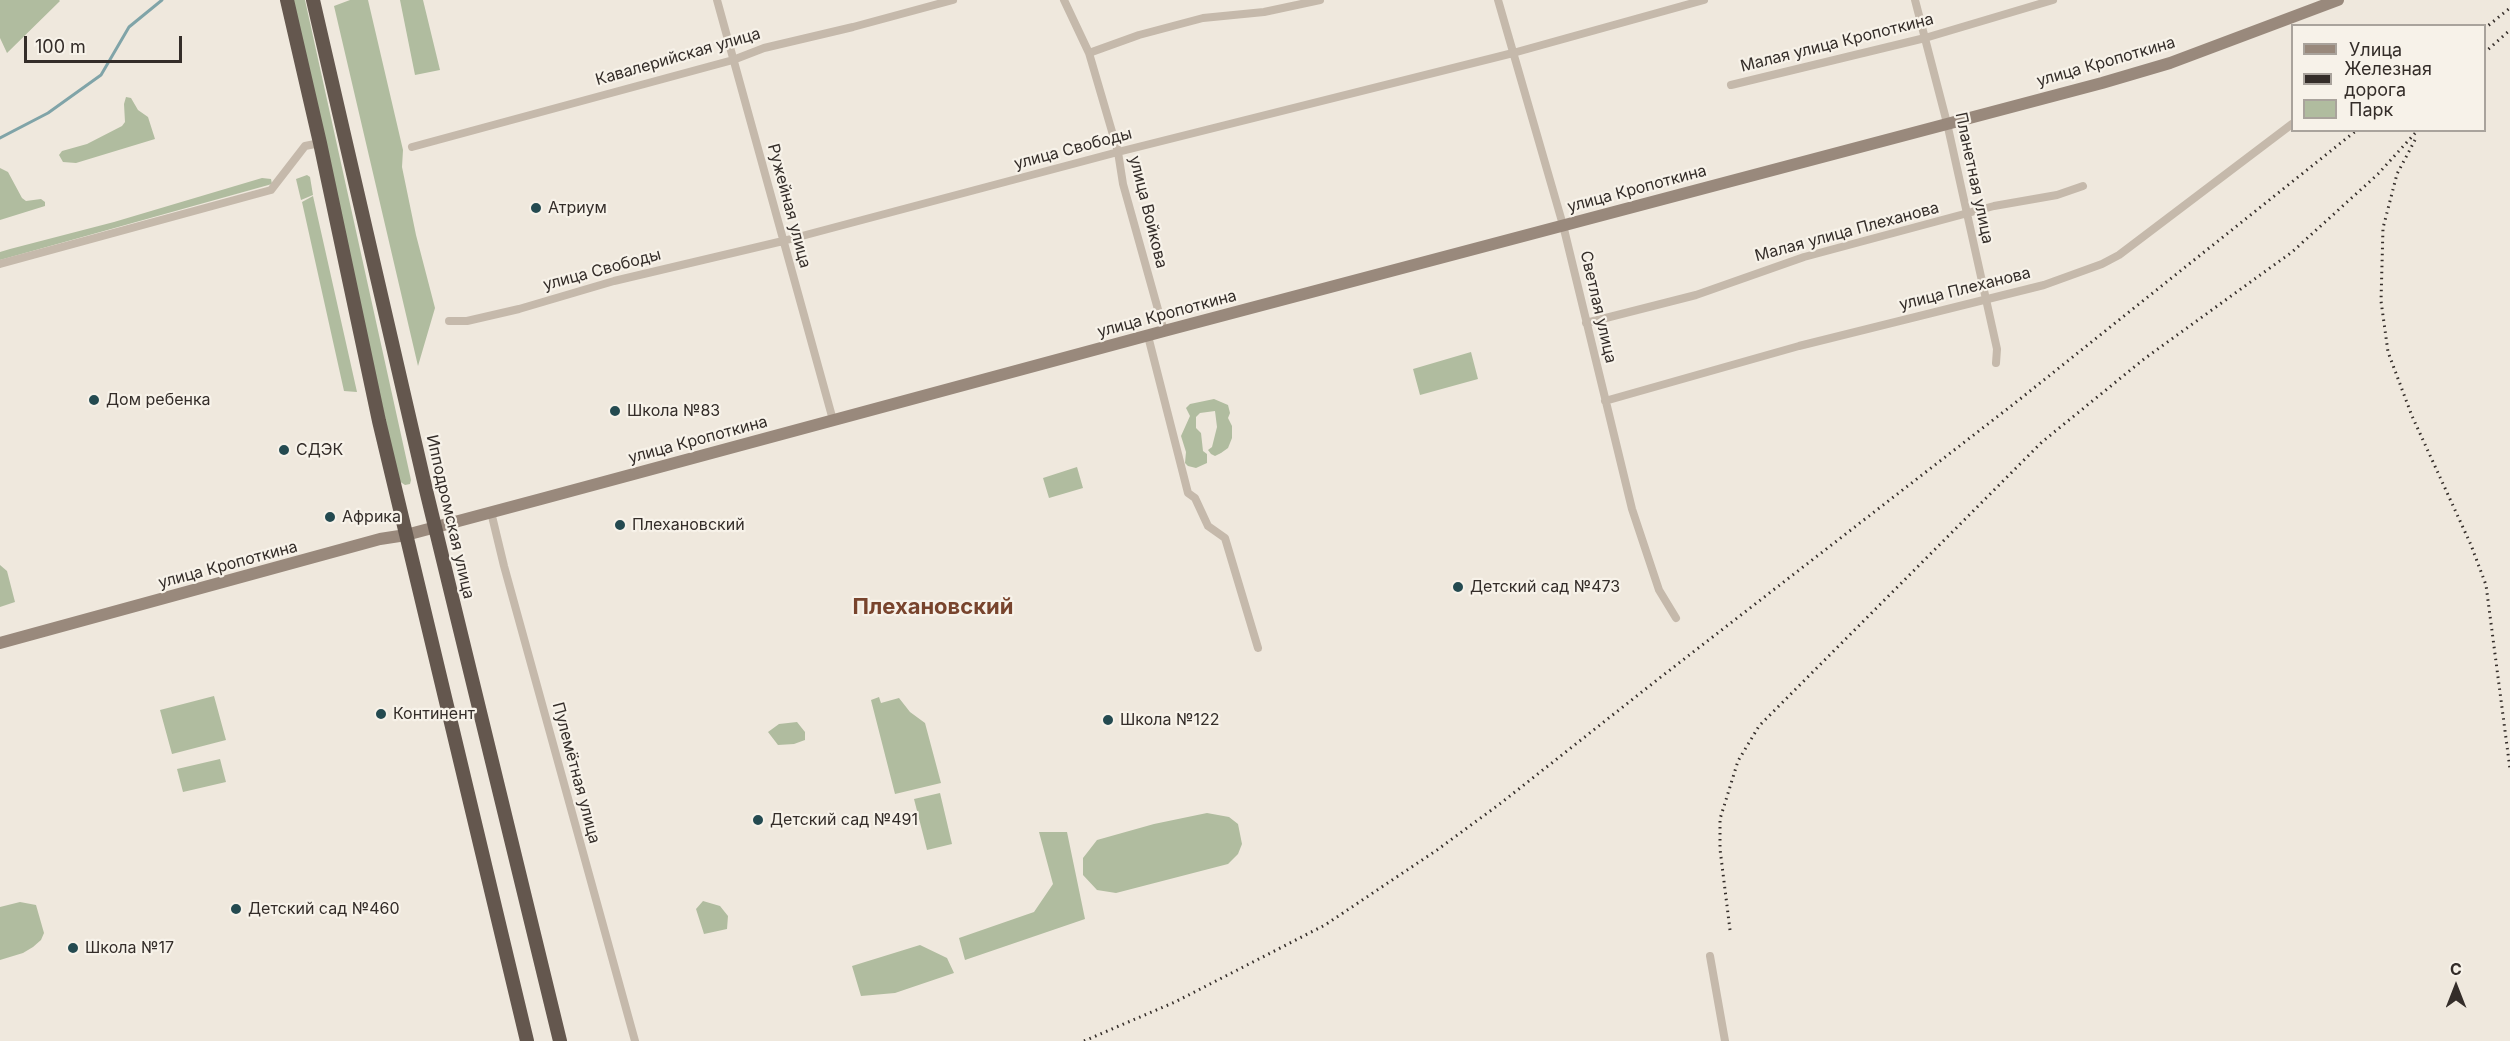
<!DOCTYPE html>
<meta charset="utf-8">
<style>
body{margin:0}
#map{position:relative;width:2510px;height:1041px;overflow:hidden;background:#efe8dd;font-family:Inter,sans-serif}
canvas{display:block}
.legend{position:absolute;left:2291px;top:24px;width:195px;height:108px;box-sizing:border-box;background:#f7f2e9;border:2px solid #a9a39c;margin:0;padding:8px 10px;list-style:none;font-size:18px;color:#342d29}
.legend li{display:flex;align-items:center;gap:12px;height:30px}
.legend b{width:30px;border:2px solid #a9a39c}
.north{position:absolute;left:2426px;top:957px;width:60px;height:60px;-webkit-text-stroke:4px #f7f2e9;paint-order:stroke;rotate:0deg;font-size:16px;font-weight:700;line-height:24px;text-align:center;color:#342d29}
.north::after{content:'';display:block;margin:auto;width:21px;height:27px;background:#342d29;clip-path:polygon(50% 0,100% 100%,50% 72%,0 100%)}
.scale{position:absolute;left:24px;top:36px;width:158px;height:27px;box-sizing:border-box;border:3px solid #342d29;border-top:0;padding-left:8px;font-size:18px;line-height:21px;white-space:nowrap;color:#342d29;-webkit-text-stroke:4px #f7f2e9;paint-order:stroke}
</style>
<div id="map">
<canvas width="2510" height="1041"></canvas>
<ul class="legend">
<li><b style="height:8px;background:#99897c"></b>Улица</li>
<li><b style="height:8px;background:#342d29"></b>Железная дорога</li>
<li><b style="height:16px;background:#b0bc9f"></b>Парк</li>
</ul>
<div class="north">С</div>
<div class="scale">100 m</div>
</div>
<script>
const g = document.querySelector('canvas').getContext('2d');
g.lineJoin = 'round';
function fillPath(path, color) {
  g.fillStyle = color;
  g.fill(path, 'evenodd');
}
function toPath(rows) {
  const path = new Path2D();
  for (const r of rows) {
    path.moveTo(r[0], r[1]);
    for (let i = 2; i < r.length; i += 2) path.lineTo(r[i], r[i + 1]);
  }
  return path;
}
function stroke(path, color, width, dash) {
  g.strokeStyle = color;
  g.lineWidth = width;
  g.lineCap = dash ? 'butt' : 'round';
  g.setLineDash(dash || []);
  g.stroke(path);
}
function write(font, color, halo, rows, align = 'center') {
  g.font = font + ' Inter,sans-serif';
  g.lineWidth = 4.5;
  g.setLineDash([]);
  g.textBaseline = 'middle';
  g.strokeStyle = halo;
  g.fillStyle = color;
  for (const [text, x, y, turn = 0] of rows) {
    g.save();
    g.translate(x, y);
    g.rotate((+turn || 0) * Math.PI / 180);
    g.textAlign = isNaN(turn) ? turn : align;
    if (halo) g.strokeText(text, 0, 0);
    g.fillText(text, 0, 0);
    g.restore();
  }
}
fillPath(toPath([
 [0,0,59,0,60,1,7,53,0,38],
 [292,0,305,0,411,480,410,484,405,485,399,481],
 [350,0,368,0,403,150,402,167,416,235,435,308,418,366,334,6],
 [400,0,423,0,440,70,415,75],
 [126,97,131,98,138,110,148,117,155,139,76,163,63,162,59,155,62,151,87,144,122,126,125,122,124,104],
 [0,168,8,172,22,198,26,201,41,199,45,202,45,206,0,220],
 [307,175,310,177,313,195,301,200,296,179],
 [262,178,271,179,272,184,0,260,0,252,10,249,114,222],
 [313,196,357,392,344,391,302,202],
 [1471,352,1478,379,1420,395,1413,369],
 [1214,399,1228,405,1230,413,1228,418,1232,426,1232,438,1228,448,1221,453,1215,456,1211,454,1208,450,1212,447,1217,427,1215,411,1200,413,1196,417,1196,428,1201,433,1203,451,1207,454,1207,463,1196,468,1188,466,1185,463,1186,452,1181,436,1190,416,1186,408,1190,404],
 [1077,467,1083,488,1049,498,1043,478],
 [0,565,7,571,15,602,0,607],
 [214,696,226,740,172,754,160,710],
 [879,697,881,703,899,698,910,712,925,723,941,783,895,794,871,700],
 [797,722,805,732,805,740,794,744,778,745,768,732,779,724],
 [220,759,226,782,183,792,177,769],
 [940,793,952,844,927,850,914,799],
 [1207,813,1229,817,1238,824,1242,844,1238,854,1228,864,1116,893,1097,890,1083,875,1083,858,1097,840,1154,824],
 [1039,832,1067,832,1085,919,965,960,959,938,1034,912,1053,884],
 [703,901,720,906,728,916,727,929,704,934,696,909],
 [20,902,36,905,44,933,41,940,33,947,23,953,0,960,0,907],
 [920,945,947,958,954,973,895,993,861,996,852,966]
]), '#b0bc9f');
stroke(toPath([
 [0,138,48,113,101,75,129,27,162,0]
]), '#80a4a8', 3);
stroke(toPath([
 [717,0,833,420],
 [1064,0,1089,53,1118,152,1123,184,1164,331],
 [1498,0,1563,225,1632,509,1659,590,1676,618],
 [1915,0,1947,123,1997,349,1996,363],
 [1089,53,1139,35,1203,18,1264,12,1320,0],
 [1731,85,1925,38,2053,0],
 [412,147,733,60,764,48,853,27,953,0],
 [0,264,271,190,305,146,320,143],
 [449,321,467,321,519,309,614,281,783,241,1118,152,1513,53,1704,0],
 [1586,323,1696,295,1804,257,1994,206,2057,195,2083,186],
 [1148,336,1188,493,1195,498,1208,526,1225,538,1258,648],
 [1605,401,1799,346,2044,285,2102,264,2119,255,2292,124],
 [491,512,504,566,635,1041],
 [1710,956,1725,1041]
]), '#c5b9ab', 8);
stroke(toPath([
 [0,643,380,539,406,535,541,499,1164,331,2102,83,2170,63,2338,0]
]), '#99897c', 12);
stroke(toPath([
 [287,0,320,143,379,421,527,1041],
 [313,0,426,490,560,1041]
]), '#64574e', 14);
stroke(toPath([
 [2484,29,2510,8],
 [2484,53,2510,30],
 [2415,140,2397,174,2383,228,2381,301,2388,352,2412,416,2471,545,2486,585,2510,769],
 [1730,930,1720,849,1720,819,1738,761,1759,726,2042,442,2144,359,2292,252,2378,174,2418,130],
 [1084,1041,1175,1002,1325,925,1437,850,1501,803,1657,680,2015,403,2357,130]
]), '#342d29', 3, [1.5, 4.5]);
for (const [x, y, r, color] of [
 [536,208,6,"#244a50"],
 [94,400,6,"#244a50"],
 [615,411,6,"#244a50"],
 [284,450,6,"#244a50"],
 [330,517,6,"#244a50"],
 [620,525,6,"#244a50"],
 [1458,587,6,"#244a50"],
 [381,714,6,"#244a50"],
 [1108,720,6,"#244a50"],
 [758,820,6,"#244a50"],
 [236,909,6,"#244a50"],
 [73,948,6,"#244a50"]
]) {
  const dot = new Path2D();
  dot.arc(x, y, r, 0, 2 * Math.PI);
  g.fillStyle = color;
  g.fill(dot);
  stroke(dot, '#f7f2e9', 2);
}
write('16px', '#342d29', '#f7f2e9', [
 ["Малая улица Кропоткина",1837,43,-14],
 ["Кавалерийская улица",678,57,-16],
 ["улица Кропоткина",2106,62,-16],
 ["улица Свободы",1073,149,-15],
 ["Планетная улица",1974,178,78],
 ["улица Кропоткина",1637,189,-15],
 ["Ружейная улица",789,206,75],
 ["улица Войкова",1148,212,76],
 ["Малая улица Плеханова",1847,232,-15],
 ["улица Свободы",602,270,-15],
 ["улица Плеханова",1965,289,-14],
 ["Светлая улица",1598,307,77],
 ["улица Кропоткина",1167,314,-15],
 ["улица Кропоткина",698,440,-15],
 ["Ипподромская улица",450,517,77],
 ["улица Кропоткина",228,565,-15],
 ["Пулемётная улица",576,773,75]
]);
write('16px', '#342d29', '#f7f2e9', [
 ["Атриум",548,208],
 ["Дом ребенка",106,400],
 ["Школа №83",627,411],
 ["СДЭК",296,450],
 ["Африка",342,517],
 ["Плехановский",632,525],
 ["Детский сад №473",1470,587],
 ["Континент",393,714],
 ["Школа №122",1120,720],
 ["Детский сад №491",770,820],
 ["Детский сад №460",248,909],
 ["Школа №17",85,948]
], 'left');
write('bold 22px', '#78442d', '#f7f2e9', [
 ["Плехановский",933,607]
]);
</script>
